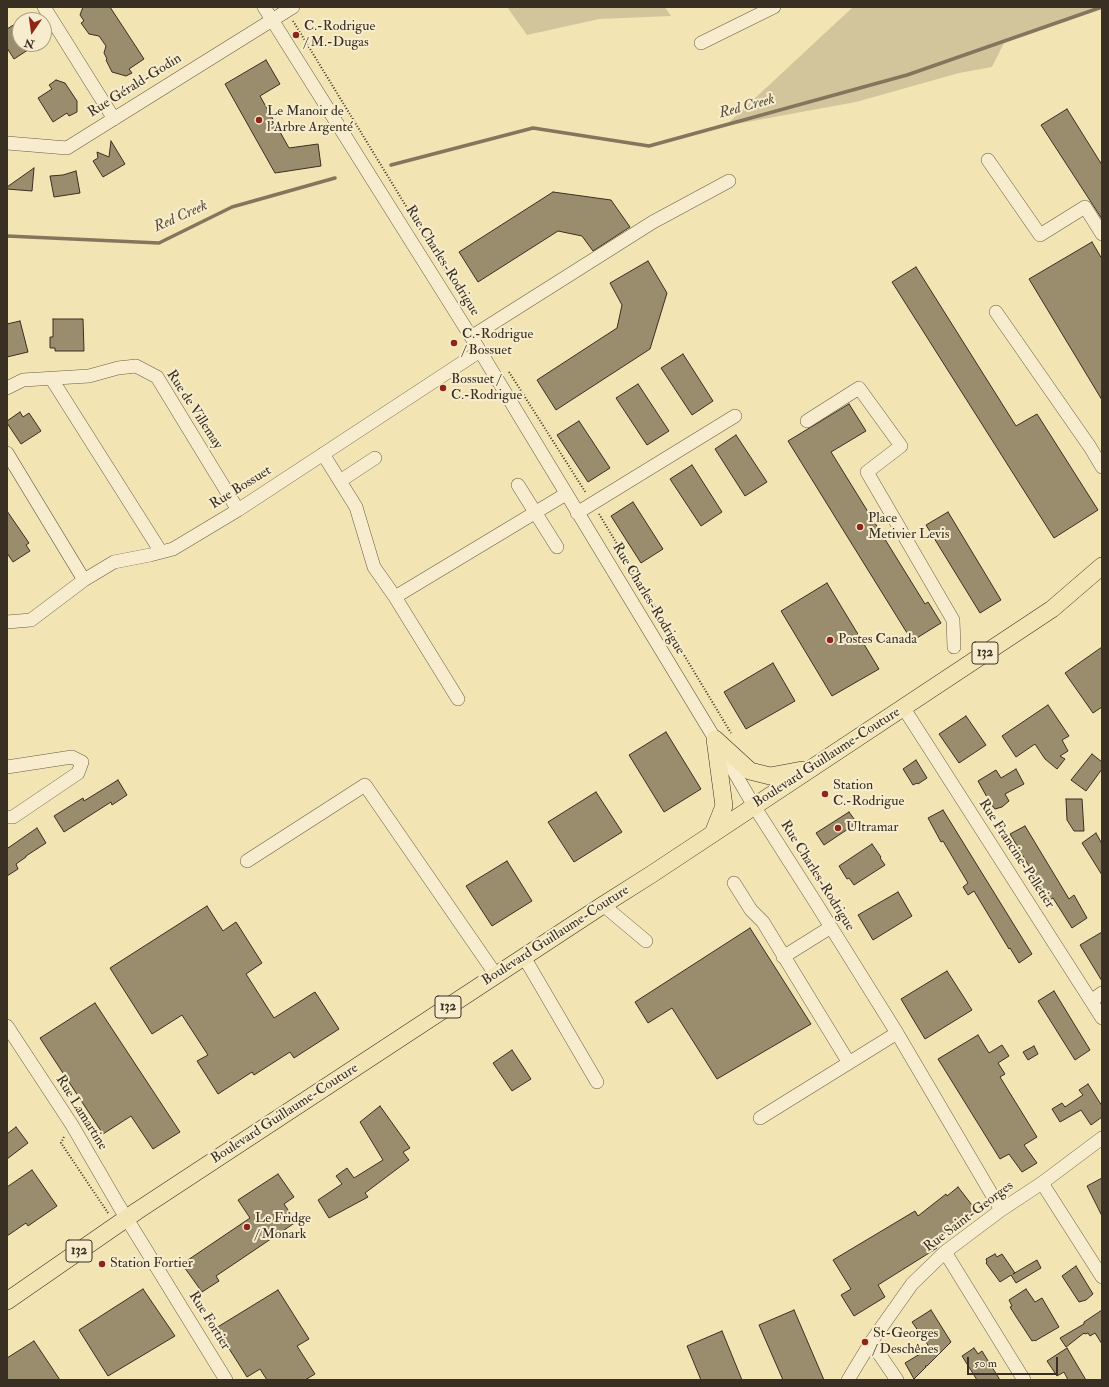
<!DOCTYPE html>
<meta charset="utf-8">
<style>
body{margin:0}
#map{position:relative;width:1109px;height:1387px;overflow:hidden;background:#f3e4b4;font-family:"IM FELL Double Pica",serif}
canvas{display:block}
.frame{position:absolute;inset:0;border:8px solid #392f22;pointer-events:none}
.north{position:absolute;left:12px;top:12px;width:40px;height:40px;box-sizing:border-box;background:#f7edce;border:1px solid #aba189;border-radius:50%;rotate:193deg;font-size:11px;font-weight:700;line-height:16px;text-align:center;color:#392f22}
.north::after{content:'';display:block;margin:auto;width:14px;height:18px;background:#8f2418;clip-path:polygon(50% 0,100% 100%,50% 72%,0 100%)}
.scale{position:absolute;left:967px;top:1357px;width:91px;height:18px;box-sizing:border-box;border:2px solid #392f22;border-top:0;padding-left:5px;font-size:12px;line-height:14px;white-space:nowrap;color:#392f22;-webkit-text-stroke:3px #f7edce;paint-order:stroke}
</style>
<div id="map">
<canvas width="1109" height="1387"></canvas>
<div class="frame"></div>
<div class="north">N</div>
<div class="scale">50 m</div>
</div>
<script>
const g = document.querySelector('canvas').getContext('2d');
g.lineJoin = 'round';
function fillPath(path, color) {
  g.fillStyle = color;
  g.fill(path, 'evenodd');
}
function toPath(rows) {
  const path = new Path2D();
  for (const r of rows) {
    path.moveTo(r[0], r[1]);
    for (let i = 2; i < r.length; i += 2) path.lineTo(r[i], r[i + 1]);
  }
  return path;
}
function stroke(path, color, width, dash) {
  g.strokeStyle = color;
  g.lineWidth = width;
  g.lineCap = dash ? 'butt' : 'round';
  g.setLineDash(dash || []);
  g.stroke(path);
}
function write(font, color, halo, rows, align = 'center') {
  g.font = font + ' "IM FELL Double Pica",serif';
  g.lineWidth = 4;
  g.setLineDash([]);
  g.textBaseline = 'middle';
  g.strokeStyle = halo;
  g.fillStyle = color;
  for (const [text, x, y, turn = 0] of rows) {
    g.save();
    g.translate(x, y);
    g.rotate((+turn || 0) * Math.PI / 180);
    g.textAlign = isNaN(turn) ? turn : align;
    if (halo) g.strokeText(text, 0, 0);
    g.fillText(text, 0, 0);
    g.restore();
  }
}
fillPath(toPath([
 [507,7,665,7,671,16,599,19,527,35],
 [853,7,1102,7,1005,41,992,67,959,73,856,102,725,126]
]), '#d3c59b');
stroke(toPath([
 [391,165,533,128,649,146,907,75,1102,7],
 [7,236,159,243,232,207,335,178]
]), '#83765c', 3.5);
const building = toPath([
 [83,7,110,7,144,59,129,69,132,73,126,76,112,72,106,60,107,59,104,53,106,46,99,36,89,34,81,23,84,21,80,15,83,7],
 [20,21,20,44,37,44,14,59,7,48,7,29,20,21],
 [266,60,280,84,260,96,289,148,318,144,321,166,275,173,225,84,266,60],
 [56,80,65,83,77,101,77,112,69,116,67,113,53,122,38,98,52,89,49,85,56,80],
 [1067,109,1102,165,1102,219,1041,125,1067,109],
 [111,141,125,164,103,177,93,161,98,158,97,152,109,157,111,141],
 [34,168,32,191,7,189,7,187,34,168],
 [76,171,80,193,54,197,50,176,63,175,76,171],
 [553,192,611,200,630,227,593,251,582,236,558,231,478,282,459,252,553,192],
 [1092,242,1102,259,1102,400,1029,279,1092,242],
 [648,261,667,293,650,349,556,410,537,380,617,328,622,305,610,283,648,261],
 [916,267,1016,426,1037,414,1098,510,1054,538,892,282,916,267],
 [53,319,83,319,84,351,55,351,55,348,50,348,50,337,53,337,53,319],
 [20,321,28,352,7,357,7,324,20,321],
 [683,354,713,401,692,415,661,368,683,354],
 [638,384,669,431,647,445,616,398,638,384],
 [849,404,866,431,831,452,925,604,928,602,941,623,912,641,788,441,849,404],
 [20,412,23,417,29,413,41,431,21,444,7,423,7,421,20,412],
 [579,421,610,468,588,482,557,435,579,421],
 [736,435,767,482,745,496,715,449,736,435],
 [692,465,722,512,701,526,670,479,692,465],
 [633,502,663,549,641,563,611,516,633,502],
 [7,511,29,543,26,545,30,551,13,562,7,553,7,511],
 [948,512,1001,600,980,613,926,525,948,512],
 [827,583,879,669,832,696,781,611,827,583],
 [1102,647,1102,707,1093,713,1065,673,1102,647],
 [773,663,795,701,746,729,724,692,773,663],
 [1048,705,1069,736,1062,740,1068,751,1060,756,1065,759,1057,769,1045,759,1035,744,1016,757,1002,736,1048,705],
 [966,716,986,745,959,763,939,734,966,716],
 [666,732,701,789,664,812,629,755,666,732],
 [1092,754,1102,762,1102,769,1086,791,1071,780,1092,754],
 [916,760,927,778,918,784,917,783,913,785,903,769,916,760],
 [1016,769,1024,784,1005,794,1009,801,1002,807,995,809,987,800,988,799,978,781,996,770,1001,778,1016,769],
 [118,780,127,795,112,805,111,802,64,832,54,816,83,798,84,801,118,780],
 [596,792,622,832,574,862,548,822,596,792],
 [1066,799,1082,799,1084,831,1074,831,1067,820,1066,799],
 [943,810,1032,954,1019,963,1010,948,1009,949,974,891,968,895,963,887,968,883,943,841,941,842,928,818,943,810],
 [849,812,857,823,824,845,816,833,849,812],
 [1025,826,1069,899,1074,895,1087,918,1072,928,1053,898,1049,900,1010,834,1025,826],
 [37,828,46,843,26,856,26,857,16,864,18,869,7,876,7,846,8,848,37,828],
 [1096,833,1102,844,1102,875,1082,843,1096,833],
 [872,844,881,857,880,858,885,865,854,885,849,878,847,879,839,866,872,844],
 [507,861,532,901,492,926,466,886,507,861],
 [898,892,912,916,873,940,858,915,898,892],
 [207,906,223,931,236,922,262,963,246,974,274,1018,315,992,339,1029,294,1058,290,1052,254,1075,252,1072,218,1094,197,1061,208,1055,182,1015,152,1034,110,968,207,906],
 [750,928,811,1024,717,1079,672,1008,648,1023,635,1002,750,928],
 [1102,932,1102,981,1080,945,1102,932],
 [947,971,972,1010,925,1039,901,999,947,971],
 [1054,991,1090,1050,1075,1060,1038,1001,1054,991],
 [95,1003,180,1132,153,1149,131,1116,103,1134,40,1038,95,1003],
 [978,1035,989,1053,1002,1045,1009,1056,998,1063,1005,1074,1000,1077,1037,1137,1024,1145,1037,1163,1022,1172,1009,1154,1000,1159,938,1059,978,1035],
 [1034,1046,1038,1054,1028,1060,1023,1052,1034,1046],
 [512,1050,531,1079,512,1091,493,1063,512,1050],
 [1088,1084,1102,1106,1102,1117,1091,1125,1081,1110,1060,1122,1052,1109,1062,1103,1065,1107,1083,1095,1079,1090,1088,1084],
 [380,1106,410,1148,403,1152,409,1160,365,1193,368,1197,329,1218,318,1200,342,1184,336,1176,347,1168,354,1178,383,1160,360,1122,380,1106],
 [16,1127,28,1143,7,1159,7,1134,16,1127],
 [32,1170,57,1206,28,1226,26,1223,7,1236,7,1187,32,1170],
 [278,1174,294,1197,284,1204,296,1222,216,1276,219,1281,202,1292,182,1264,250,1218,238,1200,278,1174],
 [1102,1178,1102,1216,1087,1186,1102,1178],
 [958,1187,975,1209,934,1242,937,1248,878,1285,885,1297,854,1316,841,1295,851,1289,833,1260,915,1211,918,1216,946,1194,947,1196,958,1187],
 [995,1254,997,1257,1002,1254,1015,1273,1013,1274,1037,1260,1041,1268,1016,1283,1011,1275,1000,1282,986,1263,987,1262,986,1259,995,1254],
 [1076,1266,1093,1294,1086,1300,1079,1302,1062,1276,1076,1266],
 [143,1289,175,1336,108,1376,79,1330,143,1289],
 [1026,1289,1035,1302,1042,1298,1059,1327,1035,1341,1034,1340,1032,1341,1015,1315,1010,1307,1012,1306,1009,1300,1026,1289],
 [278,1290,309,1339,297,1346,315,1374,305,1380,267,1380,260,1369,247,1377,216,1328,278,1290],
 [794,1310,824,1380,783,1380,759,1325,794,1310],
 [931,1310,951,1342,927,1366,925,1366,926,1367,914,1379,905,1363,930,1348,912,1322,931,1310],
 [1102,1310,1102,1344,1095,1333,1090,1336,1088,1333,1085,1334,1084,1333,1066,1347,1060,1338,1084,1324,1084,1322,1102,1310],
 [722,1331,742,1380,701,1380,687,1346,722,1331],
 [34,1341,60,1380,7,1380,7,1358,34,1341],
 [974,1348,978,1354,982,1351,1000,1380,977,1380,962,1356,974,1348],
 [1067,1348,1077,1365,1086,1380,1068,1380,1064,1372,1057,1376,1047,1361,1067,1348]
]);
fillPath(building, '#9a8d6e');
stroke(building, '#392f22', 1);
const minor = toPath([
 [44,7,114,119],
 [264,7,480,351,715,739,754,806,814,900,897,1033,1001,1210],
 [701,43,774,7],
 [7,143,67,148,293,7],
 [988,160,1040,235,1085,207,1102,234],
 [996,312,1090,447,1102,467],
 [471,337,653,222,729,181],
 [51,378,161,552],
 [7,388,23,380,89,376,118,368,136,366,157,377,238,510],
 [807,421,859,388,901,446,867,472,953,620,954,647],
 [7,453,84,580],
 [323,454,356,507,374,567,395,597,458,699],
 [340,481,375,458],
 [518,485,557,547],
 [577,513,735,416],
 [395,597,566,494],
 [7,622,31,620,84,580,114,562,150,555,173,549,238,510,480,351],
 [903,707,1102,1018],
 [7,767,72,757,82,762,78,773,13,817,7,817],
 [247,861,365,785,496,975],
 [734,883,751,910,763,922,849,1063],
 [603,905,646,941],
 [524,957,597,1082],
 [783,957,831,927],
 [1091,1001,1102,993],
 [7,1026,72,1125,119,1206,226,1380],
 [760,1118,897,1033],
 [1042,1183,1102,1277],
 [945,1252,1024,1380],
 [871,1342,897,1380],
 [848,1380,871,1342,912,1284,945,1252,1001,1210,1042,1183,1102,1138]
]);
const major = toPath([
 [715,739,750,771,770,776,802,770],
 [714,831,724,806,715,739],
 [7,1301,137,1211,603,905,652,874,1052,609,1102,566]
]);
stroke(minor, '#685c46', 14);
stroke(major, '#392f22', 18);
stroke(toPath([
 [293,21,445,270],
 [509,372,586,493],
 [599,514,731,733],
 [64,1137,61,1143,108,1213]
]), '#392f22', 2, [1, 2]);
stroke(minor, '#f7edce', 13);
stroke(major, '#f3e4b4', 17);
for (const [x, y, r, color] of [
 [296,35,4,"#8f2418"],
 [259,120,4,"#8f2418"],
 [454,343,4,"#8f2418"],
 [443,388,4,"#8f2418"],
 [860,527,4,"#8f2418"],
 [830,640,4,"#8f2418"],
 [825,794,4,"#8f2418"],
 [838,828,4,"#8f2418"],
 [247,1227,4,"#8f2418"],
 [102,1264,4,"#8f2418"],
 [865,1342,4,"#8f2418"]
]) {
  const dot = new Path2D();
  dot.arc(x, y, r, 0, 2 * Math.PI);
  g.fillStyle = color;
  g.fill(dot);
  stroke(dot, '#f7edce', 1.5);
}
for (const [x, y, w] of [
 [985,653,26],
 [448,1007,26],
 [79,1251,26]
]) {
  const box = new Path2D();
  box.roundRect(x - w / 2, y - 11, w, 22, 3);
  g.fillStyle = '#f7edce';
  g.fill(box);
  stroke(box, '#392f22', 1);
}
write('bold 13px', '#392f22', null, [
 ["132",985,653],
 ["132",448,1007],
 ["132",79,1251]
]);
write('14px', '#392f22', '#f7edce', [
 ["C.-Rodrigue",304,27],
 ["/ M.-Dugas",304,43],
 ["Le Manoir de",267,112],
 ["l'Arbre Argenté",267,128],
 ["C.-Rodrigue",462,335],
 ["/ Bossuet",462,351],
 ["Bossuet /",451,380],
 ["C.-Rodrigue",451,396],
 ["Place",868,519],
 ["Metivier Levis",868,535],
 ["Postes Canada",838,640],
 ["Station",833,786],
 ["C.-Rodrigue",833,802],
 ["Ultramar",846,828],
 ["Le Fridge",255,1219],
 ["/ Monark",255,1235],
 ["Station Fortier",110,1264],
 ["St-Georges",873,1334],
 ["/ Deschênes",873,1350]
], 'left');
write('14px', '#392f22', '#f7edce', [
 ["Rue Gérald-Godin",135,86,-32],
 ["Rue Charles-Rodrigue",442,261,58],
 ["Rue de Villemay",194,410,57],
 ["Rue Bossuet",241,488,-32],
 ["Rue Charles-Rodrigue",648,599,59],
 ["Boulevard Guillaume-Couture",827,758,-33],
 ["Rue Francine-Pelletier",1016,854,57],
 ["Rue Charles-Rodrigue",817,876,58],
 ["Boulevard Guillaume-Couture",556,936,-33],
 ["Rue Lamartine",81,1113,58],
 ["Boulevard Guillaume-Couture",285,1114,-33],
 ["Rue Saint-Georges",969,1217,-37],
 ["Rue Fortier",209,1321,58]
]);
write('italic 15px', '#584d3a', '#f7edce', [
 ["Red Creek",747,107,-15],
 ["Red Creek",181,217,-24]
]);
</script>
